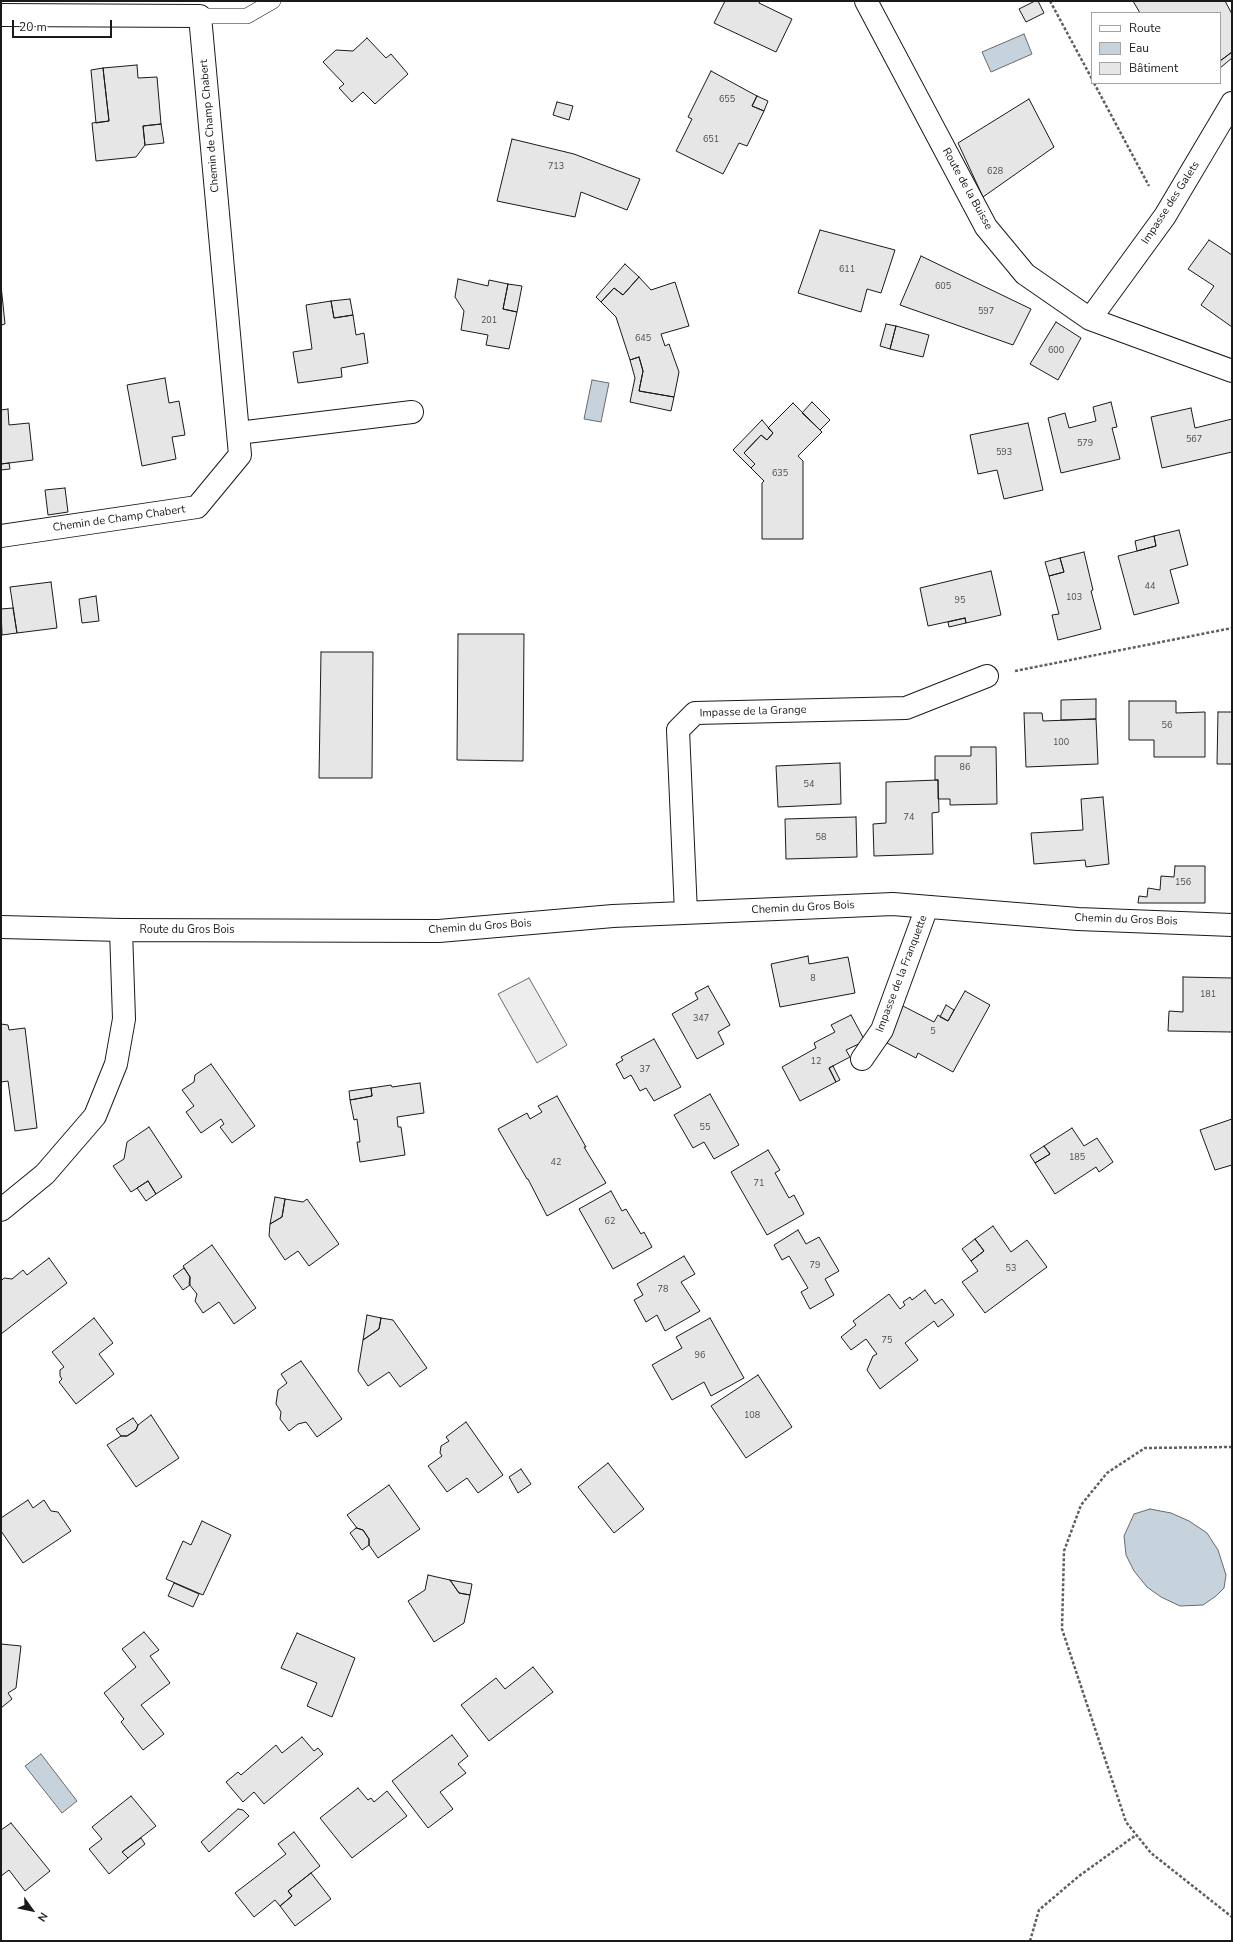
<!DOCTYPE html>
<meta charset="utf-8">
<style>
body{margin:0}
#map{position:relative;width:1233px;height:1942px;overflow:hidden;background:#fff;font-family:"Nunito Sans",sans-serif}
canvas{display:block}
.frame{position:absolute;inset:0;border:2px solid #1a1a1a;pointer-events:none}
.legend{position:absolute;left:1091px;top:12px;width:130px;height:72px;box-sizing:border-box;background:#fff;border:1px solid #a3a3a3;margin:0;padding:5px 7px;list-style:none;font-size:12px;color:#1a1a1a}
.legend li{display:flex;align-items:center;gap:8px;height:20px}
.legend b{width:20px;border:1px solid #a3a3a3}
.north{position:absolute;left:12px;top:1890px;width:40px;height:40px;-webkit-text-stroke:3px #fff;paint-order:stroke;rotate:123deg;font-size:11px;font-weight:700;line-height:16px;text-align:center;color:#1a1a1a}
.north::after{content:'';display:block;margin:auto;width:14px;height:18px;background:#1a1a1a;clip-path:polygon(50% 0,100% 100%,50% 72%,0 100%)}
.scale{position:absolute;left:12px;top:20px;width:100px;height:18px;box-sizing:border-box;border:2px solid #1a1a1a;border-top:0;padding-left:5px;font-size:12px;line-height:14px;white-space:nowrap;color:#1a1a1a;-webkit-text-stroke:3px #fff;paint-order:stroke}
</style>
<div id="map">
<canvas width="1233" height="1942"></canvas>
<div class="frame"></div>
<ul class="legend">
<li><b style="height:5px;background:#fff"></b>Route</li>
<li><b style="height:11px;background:#c6d2dc"></b>Eau</li>
<li><b style="height:11px;background:#e6e6e6"></b>Bâtiment</li>
</ul>
<div class="north">N</div>
<div class="scale">20 m</div>
</div>
<script>
const g = document.querySelector('canvas').getContext('2d');
g.lineJoin = 'round';
function fillPath(path, color) {
  g.fillStyle = color;
  g.fill(path, 'evenodd');
}
function toPath(rows) {
  const path = new Path2D();
  for (const r of rows) {
    path.moveTo(r[0], r[1]);
    for (let i = 2; i < r.length; i += 2) path.lineTo(r[i], r[i + 1]);
  }
  return path;
}
function stroke(path, color, width, dash) {
  g.strokeStyle = color;
  g.lineWidth = width;
  g.lineCap = dash ? 'butt' : 'round';
  g.setLineDash(dash || []);
  g.stroke(path);
}
function write(font, color, halo, rows, align = 'center') {
  g.font = font + ' "Nunito Sans",sans-serif';
  g.lineWidth = 3;
  g.setLineDash([]);
  g.textBaseline = 'middle';
  g.strokeStyle = halo;
  g.fillStyle = color;
  for (const [text, x, y, turn = 0] of rows) {
    g.save();
    g.translate(x, y);
    g.rotate((+turn || 0) * Math.PI / 180);
    g.textAlign = isNaN(turn) ? turn : align;
    if (halo) g.strokeText(text, 0, 0);
    g.fillText(text, 0, 0);
    g.restore();
  }
}
const parking = toPath([
 [529,978,567,1045,537,1063,498,994,529,978]
]);
fillPath(parking, '#ededed');
stroke(parking, '#6a6a6a', 1);
const water = toPath([
 [1024,34,1032,54,991,72,982,52,1024,34],
 [592,380,609,383,601,422,584,419,592,380],
 [1150,1509,1171,1513,1189,1521,1207,1533,1218,1550,1226,1575,1224,1588,1216,1596,1203,1605,1180,1606,1161,1597,1147,1587,1134,1571,1126,1555,1124,1536,1134,1514,1150,1509],
 [41,1754,77,1801,62,1813,25,1766,41,1754]
]);
fillPath(water, '#c6d2dc');
stroke(water, '#6a6a6a', 1);
const building = toPath([
 [725,1,760,1,759,3,792,19,776,52,714,23,725,1],
 [1035,1,1038,1,1044,13,1026,22,1019,9,1035,1],
 [1133,1,1225,1,1232,14,1232,52,1220,61,1220,13,1140,13,1133,1],
 [367,38,386,58,391,54,408,74,375,104,363,92,352,102,339,88,344,84,323,62,336,50,353,51,367,38],
 [1232,52,1232,58,1220,68,1220,61,1232,52],
 [137,65,138,78,157,77,161,124,143,126,145,145,136,157,96,161,92,123,109,121,103,68,137,65],
 [103,68,109,121,96,123,91,70,103,68],
 [711,71,757,96,752,106,764,111,747,146,739,143,723,174,676,151,692,119,688,117,711,71],
 [757,96,768,101,764,111,752,106,757,96],
 [1029,99,1054,147,983,197,958,143,1029,99],
 [557,102,573,106,569,120,553,115,557,102],
 [161,124,164,143,145,145,143,126,161,124],
 [512,139,574,154,640,179,627,210,581,192,575,217,497,201,512,139],
 [820,230,895,250,881,293,867,289,861,312,798,293,820,230],
 [1209,240,1232,255,1232,327,1201,305,1214,286,1188,269,1209,240],
 [921,256,1031,309,1013,345,900,305,921,256],
 [625,264,639,277,623,295,614,288,601,302,596,297,625,264],
 [639,277,651,290,675,282,689,326,661,334,665,346,669,344,679,372,674,397,639,391,643,371,639,357,630,360,616,317,601,302,614,288,623,295,639,277],
 [458,279,488,286,489,280,508,284,503,309,517,312,509,349,486,345,488,335,461,330,464,311,455,297,458,279],
 [508,284,522,286,517,312,503,309,508,284],
 [1,285,5,324,1,325,1,285],
 [350,299,353,315,334,318,331,301,350,299],
 [331,301,334,318,353,315,356,335,364,333,368,363,341,368,342,377,298,383,293,352,312,349,306,305,331,301],
 [1056,322,1081,338,1058,380,1030,364,1056,322],
 [886,324,896,326,890,349,880,346,886,324],
 [896,326,929,335,923,357,890,349,896,326],
 [639,357,643,371,639,391,674,397,671,411,630,402,635,378,630,360,639,357],
 [165,378,169,403,179,401,185,435,172,437,176,459,142,466,127,385,165,378],
 [812,402,830,420,820,430,802,413,812,402],
 [1111,402,1117,427,1112,428,1120,459,1061,473,1048,418,1065,413,1069,428,1096,421,1093,407,1111,402],
 [793,403,822,432,798,456,803,461,803,539,762,539,762,483,764,481,751,468,755,464,744,453,761,435,767,440,773,433,768,428,793,403],
 [1191,408,1195,428,1232,419,1232,452,1162,468,1151,417,1191,408],
 [8,409,9,425,29,423,33,460,1,464,1,410,8,409],
 [762,420,773,433,767,440,761,435,744,453,755,464,751,468,733,450,762,420],
 [1028,423,1043,490,1004,499,997,470,978,474,970,435,1028,423],
 [9,463,10,469,1,470,1,464,9,463],
 [65,488,68,512,48,515,45,490,65,488],
 [1179,530,1188,565,1170,570,1179,603,1134,615,1118,556,1156,546,1154,536,1179,530],
 [1154,536,1156,546,1137,551,1135,541,1154,536],
 [1084,552,1093,590,1091,591,1101,629,1058,640,1052,615,1059,614,1049,576,1064,572,1060,558,1084,552],
 [1060,558,1064,572,1049,576,1045,562,1060,558],
 [991,571,1001,615,966,623,965,618,928,626,920,588,991,571],
 [51,582,57,628,17,633,10,587,51,582],
 [96,596,99,621,82,623,79,599,96,596],
 [13,608,17,633,2,635,1,609,13,608],
 [965,618,966,623,949,627,948,622,965,618],
 [458,634,524,634,523,761,457,760,458,634],
 [321,652,373,652,372,778,319,778,321,652],
 [1096,699,1096,719,1061,720,1061,700,1096,699],
 [1129,701,1176,701,1176,713,1205,712,1205,757,1154,757,1154,740,1129,740,1129,701],
 [1218,712,1232,712,1232,764,1217,764,1218,712],
 [1024,713,1042,713,1043,721,1096,719,1098,764,1026,767,1024,713],
 [971,747,996,747,997,804,950,805,950,799,938,799,938,780,935,780,935,756,971,756,971,747],
 [840,763,841,804,778,807,776,766,840,763],
 [938,780,939,812,932,813,933,854,874,856,873,824,886,823,886,782,938,780],
 [1103,797,1109,864,1086,867,1085,860,1034,864,1031,833,1083,830,1081,799,1103,797],
 [856,817,857,857,786,859,785,819,856,817],
 [1175,866,1205,866,1205,903,1138,903,1139,896,1147,897,1148,888,1160,890,1161,876,1174,877,1175,866],
 [808,956,809,964,848,957,855,993,780,1007,771,964,808,956],
 [1183,977,1232,978,1232,1032,1168,1031,1169,1011,1183,1012,1183,977],
 [708,986,730,1025,718,1032,724,1044,697,1059,672,1014,698,999,695,993,708,986],
 [965,991,990,1005,953,1072,918,1053,916,1058,887,1043,903,1006,934,1022,938,1015,948,1021,965,991],
 [946,1005,954,1010,948,1021,940,1017,946,1005],
 [851,1015,865,1041,846,1050,850,1057,829,1068,836,1082,800,1101,782,1067,816,1048,814,1043,835,1032,831,1025,851,1015],
 [1,1024,8,1025,9,1030,25,1028,37,1128,15,1131,8,1081,1,1082,1,1024],
 [654,1039,681,1087,654,1101,646,1088,640,1091,631,1075,624,1079,616,1064,623,1060,621,1057,654,1039],
 [211,1064,255,1126,232,1143,220,1127,224,1124,221,1119,201,1133,186,1112,194,1106,182,1090,194,1082,195,1075,211,1064],
 [833,1066,840,1080,836,1082,829,1068,833,1066],
 [420,1083,424,1113,397,1117,398,1127,401,1127,405,1155,360,1162,357,1142,360,1142,357,1119,354,1120,350,1100,372,1096,371,1088,391,1085,392,1087,420,1083],
 [371,1088,372,1096,350,1100,349,1091,371,1088],
 [710,1094,739,1145,714,1159,704,1142,693,1148,674,1115,710,1094],
 [557,1096,586,1147,584,1147,606,1183,547,1216,528,1179,527,1179,498,1129,527,1113,530,1119,542,1112,538,1106,557,1096],
 [1232,1119,1232,1165,1215,1170,1200,1130,1232,1119],
 [149,1127,182,1177,156,1194,148,1181,131,1192,113,1166,124,1159,127,1142,149,1127],
 [1072,1128,1084,1146,1097,1138,1113,1162,1099,1172,1096,1167,1055,1194,1035,1163,1050,1154,1044,1146,1072,1128],
 [1044,1146,1050,1154,1035,1163,1030,1155,1044,1146],
 [768,1150,780,1170,775,1173,789,1198,794,1195,804,1214,767,1235,731,1172,768,1150],
 [148,1181,156,1194,146,1201,137,1188,148,1181],
 [611,1191,622,1211,626,1209,641,1234,644,1232,652,1247,613,1269,579,1209,611,1191],
 [275,1197,285,1199,282,1217,270,1224,275,1197],
 [285,1199,303,1202,307,1199,339,1244,309,1266,298,1251,285,1260,269,1236,270,1224,282,1217,285,1199],
 [993,1226,1011,1252,1027,1240,1047,1267,985,1313,962,1282,978,1271,971,1261,984,1251,975,1239,993,1226],
 [798,1230,806,1244,819,1237,839,1271,825,1279,834,1295,810,1309,801,1292,808,1288,789,1256,782,1260,774,1245,798,1230],
 [975,1239,984,1251,971,1261,962,1249,975,1239],
 [212,1245,256,1308,234,1324,219,1302,203,1313,195,1301,197,1294,189,1284,190,1277,183,1266,212,1245],
 [684,1256,695,1274,681,1282,700,1311,665,1331,657,1315,646,1322,634,1300,643,1295,637,1284,684,1256],
 [49,1258,67,1283,1,1334,1,1281,4,1278,12,1279,23,1270,27,1275,49,1258],
 [184,1268,190,1277,190,1285,183,1290,173,1276,184,1268],
 [925,1290,935,1304,942,1299,954,1315,938,1327,934,1321,905,1343,918,1360,880,1389,867,1370,873,1356,877,1354,866,1339,851,1350,841,1337,856,1325,853,1321,889,1294,900,1309,905,1305,903,1302,910,1297,912,1300,925,1290],
 [367,1315,381,1318,379,1329,363,1340,367,1315],
 [94,1318,113,1343,99,1354,114,1374,76,1404,59,1382,62,1379,60,1376,60,1370,64,1367,52,1352,94,1318],
 [381,1318,393,1320,427,1368,400,1387,389,1372,368,1386,358,1371,363,1340,379,1329,381,1318],
 [710,1318,744,1378,711,1396,704,1382,672,1400,652,1365,682,1348,676,1337,710,1318],
 [301,1361,342,1419,317,1437,306,1422,298,1424,289,1431,280,1419,281,1412,276,1404,278,1390,287,1383,281,1374,301,1361],
 [758,1375,792,1427,746,1458,711,1406,758,1375],
 [151,1415,179,1458,136,1487,107,1445,121,1436,127,1436,136,1430,138,1425,151,1415],
 [133,1418,138,1425,136,1430,127,1436,121,1436,116,1429,133,1418],
 [466,1422,503,1475,478,1493,467,1478,447,1492,428,1466,442,1456,440,1453,441,1446,449,1441,446,1437,466,1422],
 [608,1463,644,1509,614,1533,578,1487,608,1463],
 [521,1469,531,1484,518,1493,509,1477,521,1469],
 [389,1485,420,1529,378,1558,369,1545,369,1539,363,1530,357,1528,347,1515,389,1485],
 [28,1500,33,1508,44,1500,51,1511,58,1512,71,1531,23,1563,1,1531,1,1518,28,1500],
 [202,1521,231,1535,203,1595,166,1579,183,1541,191,1545,202,1521],
 [356,1528,363,1530,369,1539,369,1545,362,1550,350,1533,356,1528],
 [428,1575,450,1580,459,1593,470,1595,464,1623,434,1642,408,1601,425,1590,428,1575],
 [450,1580,472,1584,470,1595,459,1593,450,1580],
 [174,1583,199,1594,193,1607,168,1596,174,1583],
 [144,1632,159,1650,150,1656,170,1683,141,1705,164,1734,143,1750,121,1722,124,1719,104,1693,136,1667,122,1649,144,1632],
 [297,1633,355,1658,332,1717,307,1706,317,1683,281,1668,297,1633],
 [1,1644,21,1646,16,1688,8,1693,12,1699,1,1708,1,1644],
 [533,1667,553,1692,489,1741,461,1705,496,1678,505,1689,533,1667],
 [452,1735,468,1756,458,1764,466,1773,440,1792,453,1809,428,1828,392,1781,452,1735],
 [302,1737,314,1751,318,1748,323,1754,264,1804,254,1792,243,1802,226,1782,238,1772,241,1775,276,1745,282,1753,302,1737],
 [358,1788,368,1800,371,1798,374,1802,387,1791,407,1816,352,1858,320,1818,358,1788],
 [131,1796,156,1826,122,1852,128,1858,109,1874,89,1849,102,1839,92,1827,131,1796],
 [238,1809,243,1810,249,1816,209,1852,201,1842,238,1809],
 [11,1823,50,1871,25,1891,9,1870,1,1876,1,1830,11,1823],
 [294,1832,320,1866,288,1891,292,1896,280,1906,275,1900,254,1917,235,1893,286,1854,278,1844,294,1832],
 [141,1838,145,1844,128,1858,122,1852,141,1838],
 [311,1873,331,1899,295,1926,280,1906,292,1896,288,1891,311,1873]
]);
fillPath(building, '#e6e6e6');
stroke(building, '#1a1a1a', 1);
const service = toPath([
 [200,16,247,16,273,1]
]);
const minor = toPath([
 [866,1,986,227,1025,274,1090,319,1232,371],
 [1,15,200,16,240,455,197,507,1,536],
 [1090,319,1165,216,1232,103],
 [238,433,412,412],
 [686,913,678,730,695,713,906,708,987,676],
 [1,927,121,930,439,931,613,916,893,904,1078,919,1232,925],
 [862,1059,882,1030,927,907],
 [1,1210,45,1174,95,1116,116,1064,124,1019,121,930]
]);
stroke(service, '#1a1a1a', 16);
stroke(minor, '#1a1a1a', 24);
stroke(toPath([
 [1050,1,1092,79],
 [1094,83,1149,186],
 [1015,671,1232,628],
 [1232,1447,1145,1448,1107,1473,1081,1505,1064,1551,1062,1629,1126,1822,1151,1853,1232,1917],
 [1030,1941,1039,1910,1079,1876,1136,1835]
]), '#5f5f5f', 2.5, [3, 2]);
stroke(service, '#fff', 15);
stroke(minor, '#fff', 22);
write('9px', '#4d4d4d', null, [
 ["655",727,100],
 ["651",711,140],
 ["713",556,167],
 ["628",995,172],
 ["611",847,270],
 ["605",943,287],
 ["597",986,312],
 ["201",489,321],
 ["645",643,339],
 ["600",1056,351],
 ["567",1194,440],
 ["579",1085,444],
 ["593",1004,453],
 ["635",780,474],
 ["44",1150,587],
 ["103",1074,598],
 ["95",960,601],
 ["56",1167,726],
 ["100",1061,743],
 ["86",965,768],
 ["54",809,785],
 ["74",909,818],
 ["58",821,838],
 ["156",1183,883],
 ["8",813,979],
 ["181",1208,995],
 ["347",701,1019],
 ["5",933,1032],
 ["12",816,1062],
 ["37",645,1070],
 ["55",705,1128],
 ["185",1077,1158],
 ["42",556,1163],
 ["71",759,1184],
 ["62",610,1222],
 ["79",815,1266],
 ["53",1011,1269],
 ["78",663,1290],
 ["75",887,1341],
 ["96",700,1356],
 ["108",752,1416]
]);
write('11px', '#1a1a1a', '#fff', [
 ["Chemin de Champ Chabert",210,126,-95],
 ["Route de la Buisse",967,189,61],
 ["Impasse des Galets",1171,203,-57],
 ["Chemin de Champ Chabert",119,519,-8],
 ["Impasse de la Grange",753,712,-2],
 ["Chemin du Gros Bois",803,908,-3],
 ["Chemin du Gros Bois",1126,920,2],
 ["Chemin du Gros Bois",480,927,-4],
 ["Route du Gros Bois",187,930],
 ["Impasse de la Franquette",902,974,-69]
]);
</script>
